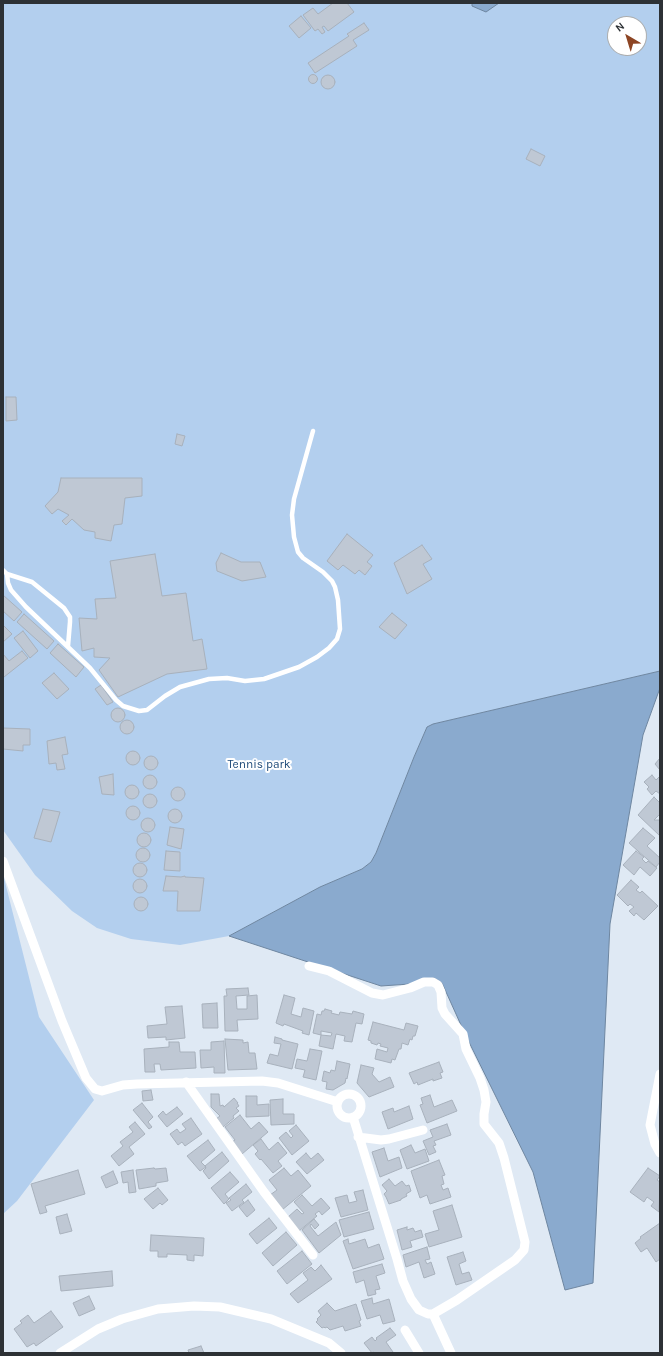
<!DOCTYPE html>
<style>
body{margin:0}
#map{position:relative;width:663px;height:1356px;overflow:hidden;background:#dfe9f4;font-family:Karla,sans-serif}
canvas{display:block}
.frame{position:absolute;inset:0;border:4px solid #2d3135;pointer-events:none}
.north{position:absolute;left:607px;top:16px;width:40px;height:40px;box-sizing:border-box;background:#fff;border:1px solid #abadae;border-radius:50%;rotate:322deg;font-size:11px;font-weight:700;line-height:16px;text-align:center;color:#2d3135}
.north::after{content:'';display:block;margin:auto;width:14px;height:18px;background:#8d4524;clip-path:polygon(50% 0,100% 100%,50% 72%,0 100%)}
</style>
<div id="map">
<canvas width="663" height="1356"></canvas>
<div class="frame"></div>
<div class="north">N</div>
</div>
<script>
const g = document.querySelector('canvas').getContext('2d');
g.lineJoin = 'round';
function fillPath(path, color) {
  g.fillStyle = color;
  g.fill(path, 'evenodd');
}
function toPath(rows) {
  const path = new Path2D();
  for (const r of rows) {
    if (r.length === 3) {
      path.moveTo(r[0] + r[2], r[1]);
      path.arc(r[0], r[1], r[2], 0, 2 * Math.PI);
      continue;
    }
    path.moveTo(r[0], r[1]);
    for (let i = 2; i < r.length; i += 2) path.lineTo(r[i], r[i + 1]);
  }
  return path;
}
function stroke(path, color, width, dash) {
  g.strokeStyle = color;
  g.lineWidth = width;
  g.lineCap = dash ? 'butt' : 'round';
  g.setLineDash(dash || []);
  g.stroke(path);
}
function write(font, color, halo, rows, align = 'center') {
  g.font = font + ' Karla,sans-serif';
  g.lineWidth = 4;
  g.setLineDash([]);
  g.textBaseline = 'middle';
  g.strokeStyle = halo;
  g.fillStyle = color;
  for (const [text, x, y, turn = 0] of rows) {
    g.save();
    g.translate(x, y);
    g.rotate((+turn || 0) * Math.PI / 180);
    g.textAlign = isNaN(turn) ? turn : align;
    if (halo) g.strokeText(text, 0, 0);
    g.fillText(text, 0, 0);
    g.restore();
  }
}
fillPath(toPath([
 [3,3,660,3,660,671,433,724,427,727,414,757,376,853,371,862,362,869,320,887,229,936,180,945,131,939,97,928,72,911,35,875,3,830],
 [615,24,639,24,639,48,615,48],
 [3,874,39,1017,94,1100,17,1201,3,1214]
]), '#b3cfee');
const water = toPath([
 [472,3,499,3,486,12,472,6,472,3],
 [660,671,660,688,643,735,610,924,593,1283,565,1290,533,1172,465,1034,442,983,434,978,410,984,381,986,229,936,320,887,362,869,371,862,376,853,414,757,427,727,433,724,660,671]
]);
fillPath(water, '#8aaace');
stroke(water, '#6e86a0', 1);
const building = toPath([
 [333,3,347,3,354,12,328,31,324,26,322,27,325,32,322,34,318,29,315,31,303,15,313,8,318,14,333,3],
 [301,16,311,28,299,38,289,26,301,16],
 [364,23,369,30,353,40,357,46,315,73,308,63,349,36,347,34,364,23],
 [328,82,7],
 [313,79,4.5],
 [531,149,545,156,540,166,526,159,531,149],
 [6,397,16,397,17,420,6,421,6,397],
 [177,434,185,436,182,446,175,444,177,434],
 [61,478,142,478,142,496,125,498,122,524,114,525,111,541,95,538,95,532,84,530,72,519,66,525,62,521,69,515,58,509,52,514,45,506,58,492,61,478],
 [347,534,373,555,367,562,372,566,365,575,359,570,355,574,343,565,338,570,327,561,347,534],
 [422,545,432,559,423,564,432,579,407,594,394,563,422,545],
 [221,553,241,562,260,562,266,577,242,581,217,571,216,563,221,553],
 [155,554,162,596,186,593,193,641,202,639,207,669,167,674,118,697,99,670,110,658,94,657,94,648,82,651,79,618,97,619,95,599,116,598,110,561,155,554],
 [3,595,22,612,14,621,3,611,3,595],
 [392,613,407,625,395,639,379,627,392,613],
 [24,614,54,641,47,649,17,622,24,614],
 [3,625,12,634,3,642,3,625],
 [23,631,38,651,30,658,14,638,23,631],
 [58,644,84,667,76,677,50,653,58,644],
 [22,651,28,658,4,677,3,675,3,654,9,661,22,651],
 [54,673,69,689,57,699,42,683,54,673],
 [101,685,113,702,107,705,95,689,101,685],
 [118,715,7],
 [127,727,7],
 [3,728,30,729,30,745,23,745,23,751,3,749,3,728],
 [65,737,68,754,62,755,65,769,57,770,56,763,49,764,47,741,65,737],
 [133,758,7],
 [151,763,7],
 [660,758,660,770,655,764,660,758],
 [113,774,114,795,102,794,99,777,113,774],
 [150,782,7],
 [652,775,656,780,660,776,660,794,656,791,652,795,647,789,649,787,644,782,652,775],
 [132,792,7],
 [178,794,7],
 [150,801,7],
 [654,797,660,803,660,816,659,815,654,820,660,820,660,836,638,815,654,797],
 [133,813,7],
 [175,816,7],
 [43,809,60,812,51,842,34,838,43,809],
 [148,825,7],
 [170,827,184,829,181,849,167,845,170,827],
 [643,828,655,838,647,846,660,858,660,862,656,867,629,843,643,828],
 [144,840,7],
 [143,855,7],
 [166,851,180,852,180,871,164,870,166,851],
 [636,851,644,857,642,859,646,863,648,861,657,868,650,876,640,867,634,875,623,865,636,851],
 [140,870,7],
 [166,876,181,877,185,876,185,877,204,878,200,911,177,911,178,891,163,891,166,876],
 [140,886,7],
 [631,880,639,887,636,890,640,893,642,891,658,906,644,920,636,913,634,916,629,911,634,907,630,904,628,906,617,895,631,880],
 [141,904,7],
 [248,988,249,995,236,996,237,1009,247,1009,247,996,257,995,258,1019,237,1020,238,1031,225,1031,224,996,227,996,226,989,248,988],
 [284,995,295,998,291,1014,301,1017,303,1008,314,1011,309,1035,302,1033,303,1031,284,1024,283,1026,276,1023,284,995],
 [217,1003,218,1028,203,1028,202,1004,217,1003],
 [182,1006,185,1038,166,1040,166,1037,148,1038,147,1026,167,1024,165,1007,182,1006],
 [325,1009,332,1011,331,1013,339,1015,340,1012,352,1014,353,1011,364,1014,362,1024,356,1023,352,1042,344,1041,345,1036,336,1034,333,1049,319,1046,321,1035,331,1036,332,1033,321,1031,321,1035,313,1033,317,1014,321,1015,322,1011,324,1011,325,1009],
 [373,1022,404,1030,406,1023,418,1026,415,1036,413,1036,412,1040,410,1039,408,1045,402,1043,401,1049,399,1049,395,1060,392,1059,391,1063,375,1059,377,1049,387,1052,388,1048,380,1046,381,1044,378,1043,377,1045,371,1043,371,1041,368,1040,373,1022],
 [275,1037,282,1039,282,1040,298,1044,292,1069,267,1063,270,1054,278,1056,281,1044,274,1043,275,1037],
 [225,1039,243,1040,243,1043,248,1042,249,1053,255,1053,257,1069,228,1070,225,1039],
 [224,1041,225,1073,214,1073,214,1067,201,1068,200,1050,211,1050,211,1042,224,1041],
 [169,1042,179,1042,180,1052,195,1052,196,1068,161,1070,160,1064,154,1064,155,1072,145,1072,144,1049,169,1047,169,1042],
 [310,1049,322,1051,316,1080,303,1077,305,1070,295,1068,297,1059,307,1061,310,1049],
 [337,1061,350,1064,347,1079,346,1078,345,1083,333,1090,326,1089,327,1082,322,1081,324,1071,330,1073,331,1070,335,1071,337,1061],
 [439,1062,443,1072,440,1073,442,1078,433,1081,433,1079,418,1085,417,1082,414,1084,409,1073,439,1062],
 [361,1065,374,1068,372,1074,379,1082,390,1077,394,1087,369,1097,357,1083,361,1065],
 [151,1090,153,1100,143,1101,142,1091,151,1090],
 [211,1094,219,1094,220,1106,223,1105,224,1107,234,1098,238,1103,237,1103,239,1106,236,1108,239,1111,233,1116,234,1118,223,1127,216,1119,220,1116,211,1107,211,1094],
 [430,1095,434,1107,452,1100,457,1111,427,1123,420,1105,423,1104,421,1098,430,1095],
 [246,1096,257,1096,257,1105,269,1104,269,1116,246,1117,246,1096],
 [283,1099,283,1114,294,1114,294,1124,271,1125,270,1100,283,1099],
 [142,1103,153,1117,148,1122,152,1127,149,1129,133,1110,142,1103],
 [409,1106,413,1119,388,1129,382,1112,393,1108,394,1112,409,1106],
 [177,1107,183,1114,167,1127,158,1116,163,1111,166,1115,177,1107],
 [240,1115,251,1129,259,1122,268,1132,242,1154,232,1142,235,1140,225,1127,240,1115],
 [191,1118,202,1134,185,1146,182,1142,178,1145,170,1134,177,1129,180,1133,186,1129,182,1124,191,1118],
 [135,1122,145,1134,129,1147,134,1154,119,1166,111,1156,123,1146,120,1142,133,1132,129,1127,135,1122],
 [447,1124,451,1135,434,1141,436,1145,433,1146,436,1152,429,1155,423,1141,433,1137,430,1130,447,1124],
 [296,1125,309,1141,292,1155,279,1138,286,1132,291,1138,293,1136,289,1131,296,1125],
 [261,1139,269,1150,278,1142,287,1153,278,1161,282,1166,273,1173,261,1159,260,1160,255,1154,258,1151,253,1145,261,1139],
 [208,1140,215,1150,201,1162,206,1167,200,1171,187,1156,208,1140],
 [411,1145,415,1153,425,1149,429,1161,407,1169,400,1150,411,1145],
 [384,1148,388,1161,399,1157,402,1168,380,1177,372,1152,384,1148],
 [222,1152,229,1161,209,1179,203,1171,206,1168,205,1166,222,1152],
 [306,1153,311,1159,318,1153,324,1160,307,1174,296,1162,306,1153],
 [439,1160,445,1175,442,1176,444,1184,441,1185,443,1190,448,1188,451,1197,430,1204,427,1195,420,1198,411,1171,439,1160],
 [154,1168,155,1169,166,1168,168,1181,156,1183,156,1186,139,1189,136,1170,154,1168],
 [284,1168,291,1176,298,1170,311,1186,282,1210,270,1195,277,1190,269,1180,284,1168],
 [648,1168,660,1176,657,1180,660,1182,659,1212,651,1206,654,1202,647,1197,644,1202,630,1192,648,1168],
 [78,1170,85,1194,45,1206,47,1212,40,1214,31,1184,78,1170],
 [133,1170,136,1192,129,1193,128,1182,123,1183,121,1172,133,1170],
 [113,1171,118,1183,106,1188,101,1177,113,1171],
 [230,1172,239,1182,225,1194,229,1199,224,1204,211,1188,230,1172],
 [389,1179,395,1186,402,1181,406,1186,409,1185,411,1191,406,1194,407,1196,401,1199,401,1200,389,1204,386,1197,384,1194,387,1191,382,1185,389,1179],
 [246,1184,252,1192,242,1200,244,1202,232,1211,226,1203,231,1200,229,1198,246,1184],
 [158,1188,168,1200,162,1205,160,1203,153,1209,144,1199,158,1188],
 [363,1190,368,1210,341,1217,335,1198,347,1195,349,1203,357,1201,354,1192,363,1190],
 [302,1195,312,1206,321,1198,330,1208,322,1215,319,1211,315,1214,317,1216,299,1231,288,1217,297,1209,302,1214,304,1213,294,1202,302,1195],
 [248,1200,255,1210,247,1217,239,1207,248,1200],
 [452,1205,462,1237,429,1247,425,1234,439,1230,433,1211,452,1205],
 [369,1212,374,1229,344,1237,339,1220,369,1212],
 [67,1214,72,1231,60,1234,56,1217,67,1214],
 [269,1218,277,1228,257,1244,249,1234,269,1218],
 [314,1219,319,1225,315,1229,311,1224,310,1226,318,1236,336,1222,341,1235,319,1253,302,1230,314,1219],
 [660,1223,660,1259,656,1262,647,1248,641,1252,635,1243,641,1238,640,1237,660,1223],
 [407,1227,407,1230,413,1228,415,1232,421,1230,423,1237,410,1241,412,1247,402,1250,397,1230,407,1227],
 [286,1232,297,1245,273,1266,262,1253,286,1232],
 [151,1235,204,1238,203,1256,194,1255,194,1261,187,1260,187,1255,167,1254,167,1257,158,1257,158,1251,150,1251,151,1235],
 [348,1239,349,1244,365,1239,368,1248,379,1244,384,1259,353,1269,343,1241,348,1239],
 [427,1247,430,1259,425,1260,427,1264,431,1262,435,1274,424,1278,419,1262,406,1267,403,1255,427,1247],
 [302,1251,312,1264,287,1284,277,1271,302,1251],
 [463,1252,466,1261,459,1264,462,1274,469,1272,472,1280,456,1285,447,1257,463,1252],
 [382,1264,385,1273,376,1276,380,1289,375,1290,376,1294,368,1296,364,1280,356,1283,353,1272,382,1264],
 [321,1265,332,1279,298,1303,290,1294,308,1280,303,1273,311,1267,315,1271,321,1265],
 [112,1271,113,1286,61,1291,59,1276,112,1271],
 [89,1296,95,1309,79,1316,73,1303,89,1296],
 [372,1298,373,1304,389,1299,395,1321,383,1324,380,1315,367,1319,361,1301,372,1298],
 [327,1303,335,1311,356,1304,361,1320,359,1321,361,1326,345,1331,343,1326,330,1330,327,1327,325,1328,324,1327,322,1328,316,1322,318,1320,317,1319,321,1315,318,1311,327,1303],
 [51,1311,63,1327,36,1346,34,1343,27,1347,14,1329,22,1323,20,1321,28,1315,34,1323,51,1311],
 [390,1328,396,1335,386,1342,393,1352,391,1353,375,1353,374,1352,372,1353,364,1343,372,1337,375,1341,377,1339,376,1338,390,1328],
 [201,1346,204,1353,189,1353,188,1350,201,1346]
]);
fillPath(building, '#bfc8d4');
stroke(building, '#a8b1bc', 1);
stroke(toPath([
 [3,570,7,574,8,583,11,590,26,607,90,668,116,700,123,706,139,711,147,710,165,696,180,687,209,679,227,678,245,681,264,679,299,667,317,657,329,648,337,639,340,629,338,600,335,587,332,581,323,572,303,558,298,552,294,537,292,515,294,499,313,431],
 [7,574,32,582,64,608,70,617,70,622,68,646]
]), '#fff', 4.5);
stroke(toPath([
 [3,861,62,1021,86,1078,95,1089,102,1091,123,1085,137,1084,262,1081,278,1083,338,1102],
 [309,966,329,971,372,993,383,995,410,988,424,982,433,982,438,985,441,992,442,1008,445,1014,463,1034,466,1049,480,1078,484,1090,486,1102,484,1114,484,1124,499,1143,504,1158,525,1242,524,1250,515,1260,457,1300,433,1314,428,1314,419,1310,411,1299,403,1281,397,1259,353,1117],
 [660,1074,650,1125,655,1144,660,1153],
 [186,1082,264,1192,313,1255],
 [349,1106,12],
 [358,1137,381,1140,389,1139,423,1130],
 [433,1314,451,1353],
 [405,1330,419,1353],
 [60,1353,98,1329,122,1319,158,1309,194,1306,220,1307,271,1319,329,1343,341,1353]
]), '#fff', 9);
write('12px', '#1c4978', '#fff', [
 ["Tennis park",259,765]
]);
</script>
